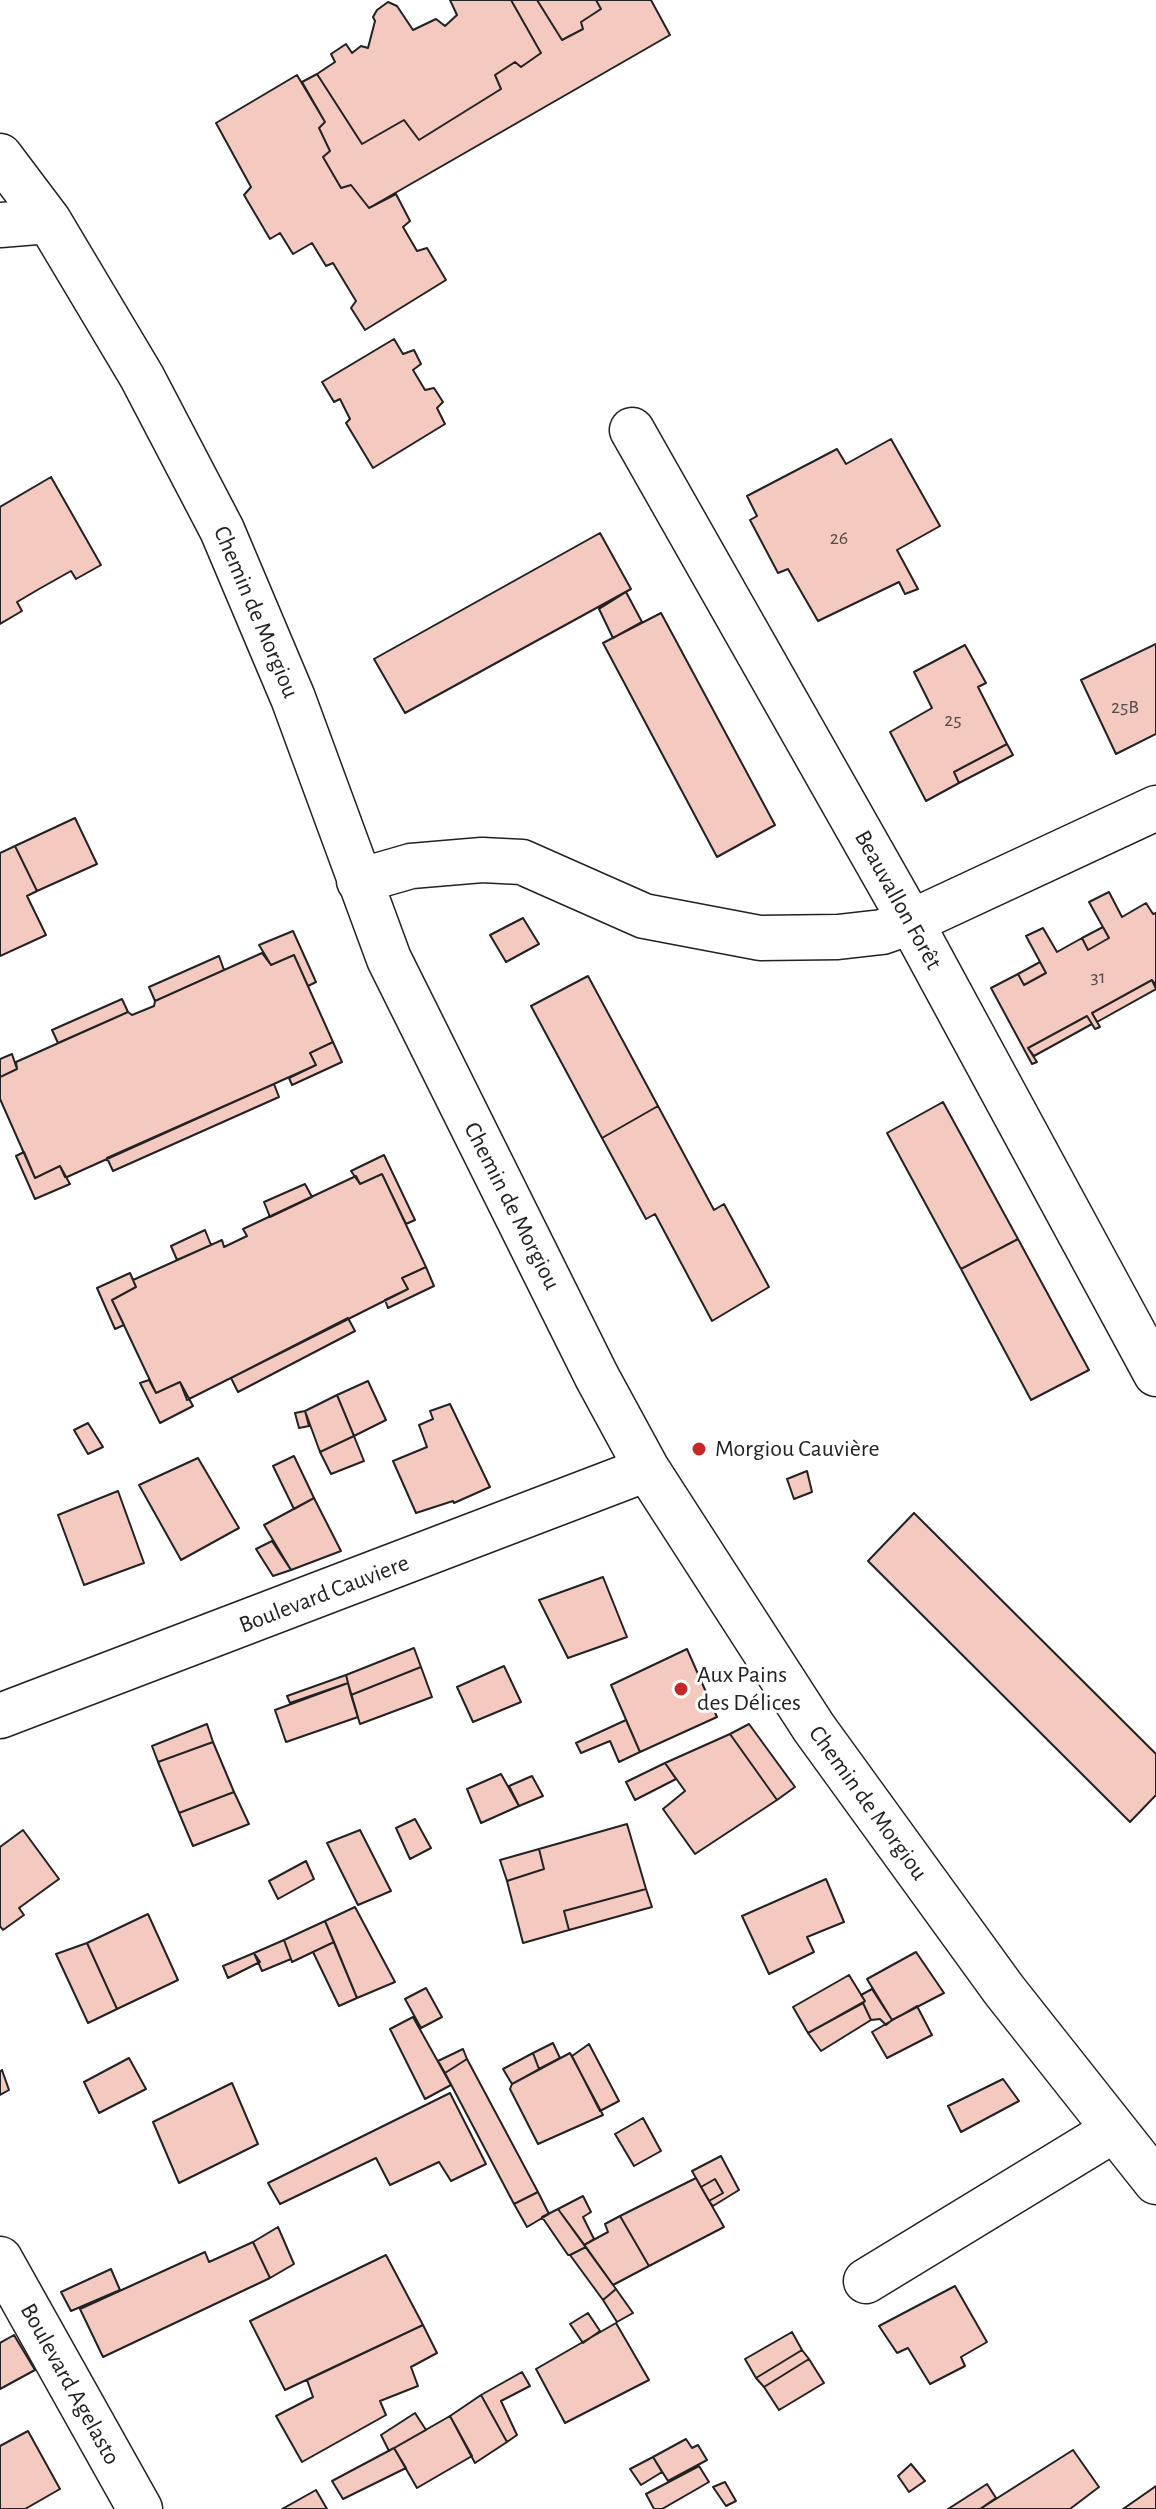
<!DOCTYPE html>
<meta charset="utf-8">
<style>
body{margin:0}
canvas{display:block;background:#fff}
</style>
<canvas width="1156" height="2509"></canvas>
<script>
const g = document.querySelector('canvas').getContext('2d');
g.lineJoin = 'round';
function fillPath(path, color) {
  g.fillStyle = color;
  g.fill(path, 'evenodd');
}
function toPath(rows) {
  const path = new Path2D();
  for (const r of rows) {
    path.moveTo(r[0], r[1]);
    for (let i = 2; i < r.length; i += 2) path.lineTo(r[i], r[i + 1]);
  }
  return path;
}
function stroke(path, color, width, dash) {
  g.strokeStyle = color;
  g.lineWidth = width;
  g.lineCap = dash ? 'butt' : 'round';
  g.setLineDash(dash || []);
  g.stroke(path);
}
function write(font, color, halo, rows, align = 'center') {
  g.font = font + ' "Alegreya Sans",sans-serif';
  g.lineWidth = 6;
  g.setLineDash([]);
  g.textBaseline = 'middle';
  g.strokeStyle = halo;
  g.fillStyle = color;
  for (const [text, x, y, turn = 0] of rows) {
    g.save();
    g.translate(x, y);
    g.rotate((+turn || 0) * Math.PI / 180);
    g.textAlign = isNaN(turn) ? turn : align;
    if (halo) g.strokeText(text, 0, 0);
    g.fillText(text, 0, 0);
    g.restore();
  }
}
const building = toPath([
 [450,0,511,0,541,53,521,67,515,62,495,75,501,89,419,140,404,120,362,144,317,74,335,62,331,54,346,44,352,53,361,46,368,48,375,21,373,17,377,10,388,2,397,6,413,30,436,19,445,26,457,15,450,0],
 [511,0,537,0,562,40,583,29,581,22,601,9,596,0,651,0,670,35,369,208,351,185,341,188,323,157,330,151,319,128,325,122,302,82,317,74,362,144,404,120,419,140,501,89,495,75,515,62,521,67,541,53,511,0],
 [537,0,596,0,601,9,581,22,583,29,562,40,537,0],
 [297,75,325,122,319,128,330,151,323,157,341,188,351,185,369,208,396,194,410,221,403,227,417,251,427,248,446,280,365,330,351,308,356,301,333,263,326,266,312,243,293,254,280,233,270,239,244,195,251,187,216,123,297,75],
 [394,339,403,354,414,350,421,364,413,370,425,390,434,388,443,402,437,408,445,424,373,468,346,423,350,419,340,399,334,402,322,382,394,339],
 [891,439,940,526,897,550,918,589,905,594,899,582,818,621,788,569,778,573,750,520,757,516,747,496,837,449,846,464,891,439],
 [51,477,101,565,76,579,71,571,39,589,17,602,22,611,0,624,0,507,51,477],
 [600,533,631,589,405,713,374,659,600,533],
 [626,592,642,622,613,638,599,609,626,592],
 [661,613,775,825,717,857,603,643,661,613],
 [1156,644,1156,734,1116,754,1081,680,1156,644],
 [965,645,986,683,978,687,1007,744,954,772,959,783,926,801,890,732,932,708,914,672,965,645],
 [1007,744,1013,755,959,783,954,772,1007,744],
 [75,818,97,864,37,891,15,846,75,818],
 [15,846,37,891,27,896,46,935,0,956,0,853,15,846],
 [1109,892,1122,917,1146,903,1153,914,1156,913,1156,985,1152,980,1092,1013,1100,1027,1095,1029,1087,1016,1028,1048,1037,1062,1032,1064,991,988,1018,974,1024,985,1046,973,1026,936,1043,928,1057,952,1082,938,1088,950,1109,938,1089,902,1109,892],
 [523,918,539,944,506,962,490,935,523,918],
 [1103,927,1109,938,1088,950,1082,938,1103,927],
 [293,931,316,982,308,986,294,955,271,965,259,945,293,931],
 [262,953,271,965,294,955,333,1042,310,1053,316,1065,67,1177,65,1177,60,1166,35,1178,0,1099,0,1077,17,1069,16,1062,128,1012,132,1015,154,1006,155,1001,262,953],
 [219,956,224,970,155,1001,149,987,219,956],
 [1040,962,1046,973,1024,985,1018,974,1040,962],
 [588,976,658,1106,602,1138,531,1006,588,976],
 [1152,980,1156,989,1097,1022,1092,1013,1152,980],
 [122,999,128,1012,58,1043,52,1030,122,999],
 [1087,1016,1092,1024,1034,1056,1028,1048,1087,1016],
 [333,1042,342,1062,292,1085,289,1078,316,1065,310,1053,333,1042],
 [12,1054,17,1069,0,1077,0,1059,12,1054],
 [274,1084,279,1097,113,1171,107,1158,274,1084],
 [943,1102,1018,1239,961,1269,887,1133,943,1102],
 [658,1106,714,1210,724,1204,769,1287,712,1321,655,1214,646,1219,602,1138,658,1106],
 [24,1152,35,1178,60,1166,70,1184,35,1199,16,1156,24,1152],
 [384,1155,415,1220,406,1224,382,1174,360,1184,351,1171,384,1155],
 [382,1174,426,1267,402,1278,408,1289,187,1400,180,1382,156,1393,112,1300,136,1287,133,1280,222,1240,224,1247,247,1236,243,1229,356,1176,360,1184,382,1174],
 [305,1184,312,1197,270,1217,264,1202,305,1184],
 [205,1230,211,1245,177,1260,171,1246,205,1230],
 [1018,1239,1089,1370,1031,1400,961,1269,1018,1239],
 [426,1267,434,1286,388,1308,385,1300,408,1289,402,1278,426,1267],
 [130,1273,136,1287,112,1300,124,1325,115,1329,97,1288,130,1273],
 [348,1318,355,1331,238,1392,231,1378,348,1318],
 [149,1380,156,1393,180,1382,193,1406,160,1423,140,1383,149,1380],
 [368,1381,386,1420,354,1436,337,1395,368,1381],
 [337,1395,354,1436,320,1452,305,1411,337,1395],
 [450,1404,490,1487,454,1503,453,1501,416,1513,393,1461,427,1447,419,1425,433,1419,430,1411,450,1404],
 [305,1411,309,1426,299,1428,295,1413,305,1411],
 [88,1423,103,1447,88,1454,74,1430,88,1423],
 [354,1436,364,1461,331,1474,320,1452,354,1436],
 [294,1456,314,1498,294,1509,273,1466,294,1456],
 [198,1458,239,1528,181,1560,139,1485,198,1458],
 [807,1471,812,1492,794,1499,787,1479,807,1471],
 [118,1491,144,1563,84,1585,58,1515,118,1491],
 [314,1498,341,1551,291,1570,264,1525,314,1498],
 [914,1513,1156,1754,1156,1795,1130,1822,868,1561,914,1513],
 [272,1541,291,1570,273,1576,256,1549,272,1541],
 [603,1577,627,1637,568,1658,539,1600,603,1577],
 [414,1648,421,1667,351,1695,346,1675,414,1648],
 [687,1649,717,1717,640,1752,611,1685,687,1649],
 [504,1666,521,1702,473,1722,457,1687,504,1666],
 [421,1667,432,1697,360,1724,351,1695,421,1667],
 [346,1675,348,1683,290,1703,287,1696,346,1675],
 [348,1683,358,1717,286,1742,275,1710,348,1683],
 [626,1720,640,1752,619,1762,610,1741,581,1753,576,1743,626,1720],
 [207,1724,213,1742,158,1762,152,1746,207,1724],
 [749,1724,795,1787,777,1800,730,1734,749,1724],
 [730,1734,777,1800,695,1854,663,1809,685,1791,665,1763,730,1734],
 [213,1742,234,1792,179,1813,158,1762,213,1742],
 [665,1763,676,1779,635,1800,626,1782,665,1763],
 [501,1774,519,1806,481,1823,467,1789,501,1774],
 [532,1776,543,1796,519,1806,509,1786,532,1776],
 [234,1792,249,1824,193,1846,179,1813,234,1792],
 [415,1819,431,1848,410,1859,396,1828,415,1819],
 [627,1824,646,1889,564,1911,569,1930,523,1943,507,1881,544,1869,539,1849,627,1824],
 [23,1830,59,1879,19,1908,24,1915,3,1930,0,1926,0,1847,23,1830],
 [360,1830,391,1891,358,1905,327,1843,360,1830],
 [539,1849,544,1869,507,1881,500,1860,539,1849],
 [306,1861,314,1879,278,1899,269,1881,306,1861],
 [826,1879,844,1922,807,1937,814,1952,769,1974,742,1916,826,1879],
 [646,1889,652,1907,569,1930,564,1911,646,1889],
 [355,1907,395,1982,357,1998,325,1921,355,1907],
 [148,1914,178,1980,117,2009,87,1943,148,1914],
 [325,1921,334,1942,292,1962,284,1940,325,1921],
 [284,1940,291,1959,262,1971,254,1953,284,1940],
 [334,1942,357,1998,339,2006,313,1952,334,1942],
 [87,1943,117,2009,88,2023,56,1954,87,1943],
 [916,1952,944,1993,892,2020,867,1979,916,1952],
 [254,1953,260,1962,228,1978,223,1966,254,1953],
 [849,1975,865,2001,808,2033,793,2007,849,1975],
 [426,1988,442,2017,421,2028,405,1999,426,1988],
 [872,1989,892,2020,886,2025,880,2019,871,2020,863,2003,865,2001,861,1995,872,1989],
 [863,2003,871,2020,821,2051,808,2033,863,2003],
 [917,2006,932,2035,887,2058,872,2032,917,2006],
 [413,2017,451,2085,425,2099,390,2029,413,2017],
 [553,2043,560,2058,539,2069,533,2053,553,2043],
 [589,2044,619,2101,600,2111,572,2056,589,2044],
 [463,2049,467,2059,445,2073,438,2061,463,2049],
 [533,2053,539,2069,512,2084,503,2069,533,2053],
 [570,2053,603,2115,538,2144,510,2089,512,2084,570,2053],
 [129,2058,146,2089,99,2113,84,2082,129,2058],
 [467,2059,538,2192,514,2204,445,2073,467,2059],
 [2,2070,9,2090,0,2095,0,2072,2,2070],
 [1003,2079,1019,2101,961,2132,948,2106,1003,2079],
 [232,2083,258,2144,179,2183,153,2122,232,2083],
 [450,2093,486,2164,451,2181,439,2162,390,2185,376,2158,280,2204,268,2183,450,2093],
 [643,2118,661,2151,634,2166,615,2134,643,2118],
 [721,2156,739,2190,713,2206,709,2201,723,2193,715,2179,701,2187,692,2171,721,2156],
 [696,2178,724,2227,649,2266,620,2216,696,2178],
 [715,2179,723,2193,709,2201,701,2187,715,2179],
 [538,2192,549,2214,527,2227,514,2204,538,2192],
 [583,2196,591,2212,583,2217,594,2239,584,2245,558,2209,583,2196],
 [558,2209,586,2247,570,2255,568,2255,542,2217,558,2209],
 [620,2216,649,2266,613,2285,584,2245,608,2232,605,2224,620,2216],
 [278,2227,294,2264,270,2278,253,2242,278,2227],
 [253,2242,270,2278,103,2357,80,2309,205,2252,209,2262,253,2242],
 [586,2247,616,2289,603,2300,570,2255,586,2247],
 [386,2255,423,2325,285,2390,250,2321,386,2255],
 [111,2269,120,2290,71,2311,61,2292,111,2269],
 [955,2286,987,2342,961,2357,965,2366,930,2384,908,2348,897,2353,879,2326,955,2286],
 [616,2289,633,2313,617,2322,603,2300,616,2289],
 [588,2313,600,2331,583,2343,570,2324,588,2313],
 [616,2323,649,2380,565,2423,536,2369,616,2323],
 [423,2325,437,2353,411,2367,418,2386,380,2401,386,2415,302,2462,276,2416,313,2397,307,2380,423,2325],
 [792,2332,802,2350,756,2378,745,2359,792,2332],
 [14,2335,35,2370,0,2389,0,2343,14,2335],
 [802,2350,809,2359,764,2387,756,2378,802,2350],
 [809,2359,824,2383,779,2410,764,2387,809,2359],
 [522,2372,530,2386,501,2401,517,2435,507,2442,481,2395,522,2372],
 [481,2395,507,2442,475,2463,450,2416,481,2395],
 [415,2413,426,2430,389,2451,381,2435,415,2413],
 [450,2416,472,2456,417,2488,394,2448,450,2416],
 [28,2431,60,2489,25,2509,0,2509,0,2446,28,2431],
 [686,2439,692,2448,698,2445,707,2460,668,2481,653,2457,686,2439],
 [394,2448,406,2468,343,2499,332,2481,394,2448],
 [1073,2450,1099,2487,1070,2509,980,2509,1073,2450],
 [653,2457,662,2472,641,2485,630,2469,653,2457],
 [911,2464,925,2481,909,2492,898,2476,911,2464],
 [699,2466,709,2482,662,2509,654,2509,646,2494,699,2466],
 [725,2482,736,2501,726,2506,713,2487,725,2482],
 [987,2484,996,2498,980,2509,948,2509,987,2484],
 [1156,2486,1156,2509,1123,2509,1156,2486],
 [316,2490,327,2509,282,2509,316,2490]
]);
fillPath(building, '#f3c9c0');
stroke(building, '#222', 2);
const minor = toPath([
 [0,156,49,221,142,377,222,530,293,698,389,959,597,1377,647,1469,814,1728,1004,1990,1156,2182],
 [0,225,49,221],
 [632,430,911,922,1156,1374],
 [359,881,411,866,482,860,522,862,644,916,760,938,838,937,882,932,911,922,1156,808],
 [0,1716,647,1469],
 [0,2259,140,2509],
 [866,2281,1114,2130]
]);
stroke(minor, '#222', 47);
stroke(minor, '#fff', 44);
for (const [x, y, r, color] of [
 [699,1449,8,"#c62828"],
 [681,1689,8,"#c62828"]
]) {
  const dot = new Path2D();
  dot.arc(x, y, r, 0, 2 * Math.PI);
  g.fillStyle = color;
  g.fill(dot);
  stroke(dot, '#fff', 3);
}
write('20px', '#564c4a', null, [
 ["26",839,538],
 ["25B",1125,707],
 ["25",953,720],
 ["31",1098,977]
]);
write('24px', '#222', '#fff', [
 ["Chemin de Morgiou",256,612,67],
 ["Beauvallon Forêt",898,900,61],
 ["Chemin de Morgiou",512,1206,63],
 ["Boulevard Cauviere",324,1594,-21],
 ["Chemin de Morgiou",868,1803,54],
 ["Boulevard Agelasto",70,2384,61]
]);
write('24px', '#222', '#fff', [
 ["Morgiou Cauvière",715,1449],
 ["Aux Pains",697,1675],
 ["des Délices",697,1703]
], 'left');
</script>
